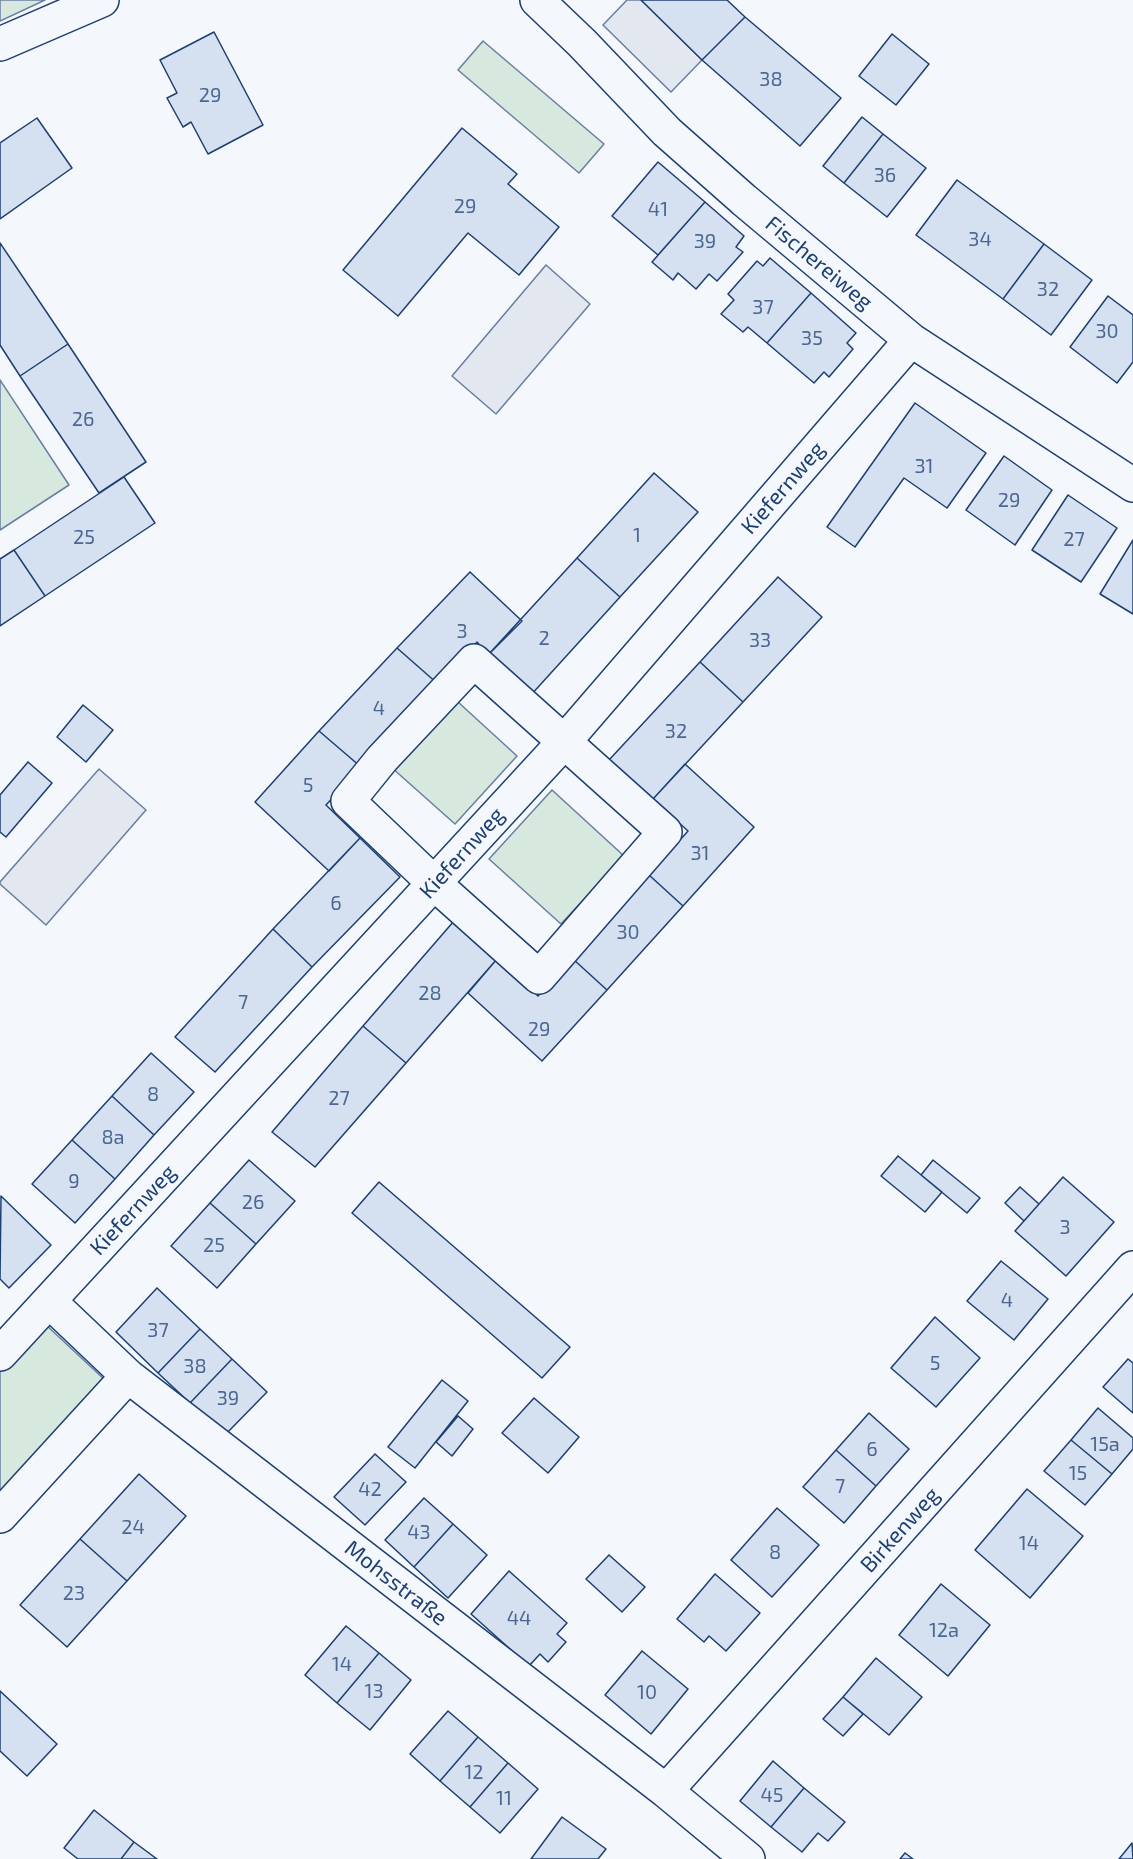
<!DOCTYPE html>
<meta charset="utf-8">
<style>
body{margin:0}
canvas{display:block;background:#f4f7fb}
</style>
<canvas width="1133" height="1859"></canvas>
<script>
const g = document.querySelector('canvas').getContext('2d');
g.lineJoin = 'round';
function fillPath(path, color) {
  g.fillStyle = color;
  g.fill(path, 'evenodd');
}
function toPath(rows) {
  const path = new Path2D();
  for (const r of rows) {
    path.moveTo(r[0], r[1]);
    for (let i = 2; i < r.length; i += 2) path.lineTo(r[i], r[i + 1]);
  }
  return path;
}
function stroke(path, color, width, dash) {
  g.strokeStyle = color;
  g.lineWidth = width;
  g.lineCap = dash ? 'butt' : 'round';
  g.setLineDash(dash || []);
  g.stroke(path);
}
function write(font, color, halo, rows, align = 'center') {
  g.font = font + ' "Exo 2",sans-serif';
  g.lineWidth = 4.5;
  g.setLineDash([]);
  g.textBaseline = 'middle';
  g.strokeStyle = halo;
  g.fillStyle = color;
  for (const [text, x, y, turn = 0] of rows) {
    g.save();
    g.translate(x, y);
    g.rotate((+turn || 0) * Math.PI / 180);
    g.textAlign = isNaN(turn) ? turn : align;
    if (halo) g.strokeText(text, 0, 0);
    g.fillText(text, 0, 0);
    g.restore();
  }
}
const green = toPath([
 [0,0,45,0,0,21,0,0],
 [483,41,604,144,579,173,458,70,483,41],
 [0,380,69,485,0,530,0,380],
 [446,691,517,756,455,824,382,759,446,691],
 [552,790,624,856,561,924,489,859,552,790],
 [44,1323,106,1381,0,1494,0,1371,44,1323]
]);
fillPath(green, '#d7e8df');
stroke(green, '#687fa3', 1.5);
const parking = toPath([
 [627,0,641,0,702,60,671,92,603,25,627,0],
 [546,265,590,304,496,414,452,376,546,265],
 [99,769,146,810,46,925,0,884,0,882,99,769]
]);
fillPath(parking, '#e3e8f0');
stroke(parking, '#687fa3', 1.5);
const building = toPath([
 [641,0,727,0,745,17,702,60,641,0],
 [745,17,841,98,800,146,702,60,745,17],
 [214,32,263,125,208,154,191,122,183,127,167,98,177,93,160,60,214,32],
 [892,34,929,64,896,105,859,76,892,34],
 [862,117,883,134,844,183,823,166,862,117],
 [37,118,72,168,0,219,0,143,37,118],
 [462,128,517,174,508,184,559,227,519,275,468,233,398,316,343,270,462,128],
 [883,134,926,168,887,217,844,183,883,134],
 [658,162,705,202,658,255,612,216,658,162],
 [957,180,1044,244,1003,299,916,235,957,180],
 [705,202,744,236,736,247,743,252,717,281,709,274,696,289,678,273,673,280,652,262,705,202],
 [0,243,68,344,20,376,0,345,0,243],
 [1044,244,1092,280,1051,335,1003,299,1044,244],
 [770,258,811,293,767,343,748,327,743,332,721,314,734,300,728,294,757,261,763,266,770,258],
 [811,293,856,333,847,343,853,349,829,377,824,372,814,383,767,343,811,293],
 [1108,296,1133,315,1133,362,1117,383,1070,347,1108,296],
 [68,344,146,462,99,493,20,376,68,344],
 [915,403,986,453,947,508,904,478,855,547,827,527,915,403],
 [1004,456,1052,490,1015,545,966,510,1004,456],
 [654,473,698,512,620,597,577,558,654,473],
 [124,477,155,523,45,596,14,550,124,477],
 [1068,495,1117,528,1081,582,1032,550,1068,495],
 [1133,540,1133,614,1100,594,1133,540],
 [14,550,45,596,0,626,0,559,14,550],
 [577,558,620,597,530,696,488,655,577,558],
 [470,572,522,621,488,655,477,642,438,684,397,648,470,572],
 [778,577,822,617,743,702,700,662,778,577],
 [397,648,438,684,361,767,319,731,397,648],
 [700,662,743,702,653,799,609,760,700,662],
 [83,705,113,730,86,762,57,737,83,705],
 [319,731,361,767,326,805,360,838,329,871,255,802,319,731],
 [28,762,52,783,6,837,0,832,0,795,28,762],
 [685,764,754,827,683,906,649,875,688,831,653,799,685,764],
 [360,838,400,877,312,967,273,929,360,838],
 [649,875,683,906,607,990,573,959,649,875],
 [454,921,497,959,406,1063,363,1026,454,921],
 [273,929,312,967,215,1072,175,1037,273,929],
 [497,959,538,996,573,959,607,990,542,1061,468,993,497,959],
 [363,1026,406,1063,315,1167,272,1132,363,1026],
 [151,1053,194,1092,154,1135,112,1096,151,1053],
 [112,1096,154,1135,115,1179,72,1140,112,1096],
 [72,1140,115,1179,75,1223,32,1184,72,1140],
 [898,1156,942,1192,925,1212,881,1176,898,1156],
 [249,1160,295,1201,256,1244,210,1203,249,1160],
 [933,1160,980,1198,967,1213,921,1175,933,1160],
 [1063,1177,1114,1222,1066,1276,1015,1231,1063,1177],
 [379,1182,570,1347,542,1378,352,1213,379,1182],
 [1020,1187,1039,1204,1024,1221,1005,1203,1020,1187],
 [1,1196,51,1245,9,1288,0,1279,1,1196],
 [210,1203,256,1244,217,1288,171,1246,210,1203],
 [1001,1261,1048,1299,1014,1340,967,1301,1001,1261],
 [157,1288,200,1329,158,1373,116,1332,157,1288],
 [935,1317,980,1358,936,1407,891,1368,935,1317],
 [200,1329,232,1359,190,1403,158,1373,200,1329],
 [232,1359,267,1392,225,1435,190,1403,232,1359],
 [1128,1359,1133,1363,1133,1413,1103,1387,1128,1359],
 [442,1380,468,1401,415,1468,388,1447,442,1380],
 [534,1398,579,1437,548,1473,502,1433,534,1398],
 [1098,1408,1133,1438,1133,1449,1112,1474,1071,1440,1098,1408],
 [869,1413,909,1449,876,1486,836,1450,869,1413],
 [458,1416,473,1429,452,1456,436,1442,458,1416],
 [1071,1440,1112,1474,1085,1505,1044,1471,1071,1440],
 [836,1450,876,1486,844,1523,803,1487,836,1450],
 [375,1454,406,1482,365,1525,334,1497,375,1454],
 [139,1474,186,1516,127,1581,80,1539,139,1474],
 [1027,1489,1083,1536,1030,1598,975,1550,1027,1489],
 [424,1498,453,1524,414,1567,385,1540,424,1498],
 [777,1508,819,1545,772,1597,731,1560,777,1508],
 [453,1524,487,1555,448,1598,414,1567,453,1524],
 [80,1539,127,1581,67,1647,20,1605,80,1539],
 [609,1555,645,1587,622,1612,586,1579,609,1555],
 [509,1571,567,1623,557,1634,566,1642,548,1662,540,1654,529,1666,471,1614,509,1571],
 [715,1574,760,1613,726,1651,709,1636,704,1642,677,1619,715,1574],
 [941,1584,990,1625,948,1676,899,1635,941,1584],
 [346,1626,379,1653,337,1703,305,1675,346,1626],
 [642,1651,688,1689,651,1734,605,1695,642,1651],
 [379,1653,411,1680,370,1730,337,1703,379,1653],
 [876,1658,922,1697,889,1735,843,1697,876,1658],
 [0,1691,57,1744,27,1776,0,1751,0,1691],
 [843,1697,863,1714,843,1736,823,1719,843,1697],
 [448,1711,478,1737,440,1781,410,1754,448,1711],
 [478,1737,508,1763,470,1807,440,1781,478,1737],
 [773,1761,804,1788,771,1827,740,1801,773,1761],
 [508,1763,538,1789,500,1833,470,1807,508,1763],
 [804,1788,845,1822,828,1841,818,1833,802,1852,771,1827,804,1788],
 [94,1810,134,1842,121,1859,78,1859,64,1848,94,1810],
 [562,1817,606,1849,598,1859,531,1859,562,1817],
 [134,1842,157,1859,121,1859,134,1842],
 [1132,1843,1133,1859,1119,1859,1132,1843],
 [905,1853,913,1859,900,1859,905,1853]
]);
fillPath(building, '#d5e0f0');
stroke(building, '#1d3f73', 1.5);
const minor = toPath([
 [537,0,582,43,667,132,744,200,911,340,1133,485],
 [474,661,665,832,539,977,435,884,348,801,382,759,474,661],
 [49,1301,128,1376,666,1791,748,1859],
 [0,1354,564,742,911,340],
 [0,1516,128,1376],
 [666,1791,1133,1268]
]);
const major = toPath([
 [0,44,102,0]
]);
stroke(minor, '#1d3f73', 36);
stroke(major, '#1d3f73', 36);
stroke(minor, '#f4f7fb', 33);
stroke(major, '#f4f7fb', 33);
write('20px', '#4b6792', null, [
 ["38",771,79],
 ["29",210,95],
 ["36",885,175],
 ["29",465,206],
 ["41",658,209],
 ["34",980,239],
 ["39",705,241],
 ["32",1048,289],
 ["37",763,307],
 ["30",1107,331],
 ["35",812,338],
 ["26",83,419],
 ["31",924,466],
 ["29",1009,500],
 ["1",637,535],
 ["25",84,537],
 ["27",1074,539],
 ["3",462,631],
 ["2",544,638],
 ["33",760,640],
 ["4",379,708],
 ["32",676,731],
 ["5",308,785],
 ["31",700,853],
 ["6",336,903],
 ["30",628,932],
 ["28",430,993],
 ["7",243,1002],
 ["29",539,1029],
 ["8",153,1094],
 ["27",339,1098],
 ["8a",113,1137],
 ["9",74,1181],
 ["26",253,1202],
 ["3",1065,1227],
 ["25",214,1245],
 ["4",1007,1300],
 ["37",158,1330],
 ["5",935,1363],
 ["38",195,1366],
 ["39",228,1398],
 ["15a",1105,1444],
 ["6",872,1449],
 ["15",1078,1473],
 ["7",840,1486],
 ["42",370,1489],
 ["24",133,1527],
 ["43",419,1532],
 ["14",1029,1543],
 ["8",775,1552],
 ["23",74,1593],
 ["44",519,1618],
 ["12a",944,1630],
 ["14",342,1664],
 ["13",374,1691],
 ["10",647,1692],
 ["12",474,1772],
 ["45",772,1795],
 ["11",504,1798]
]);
write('22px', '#1d3f73', '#f4f7fb', [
 ["Fischereiweg",819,263,40],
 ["Kiefernweg",783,488,-49],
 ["Kiefernweg",462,853,-48],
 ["Kiefernweg",133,1210,-47],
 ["Birkenweg",900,1530,-48],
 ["Mohsstraße",396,1583,38]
]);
</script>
